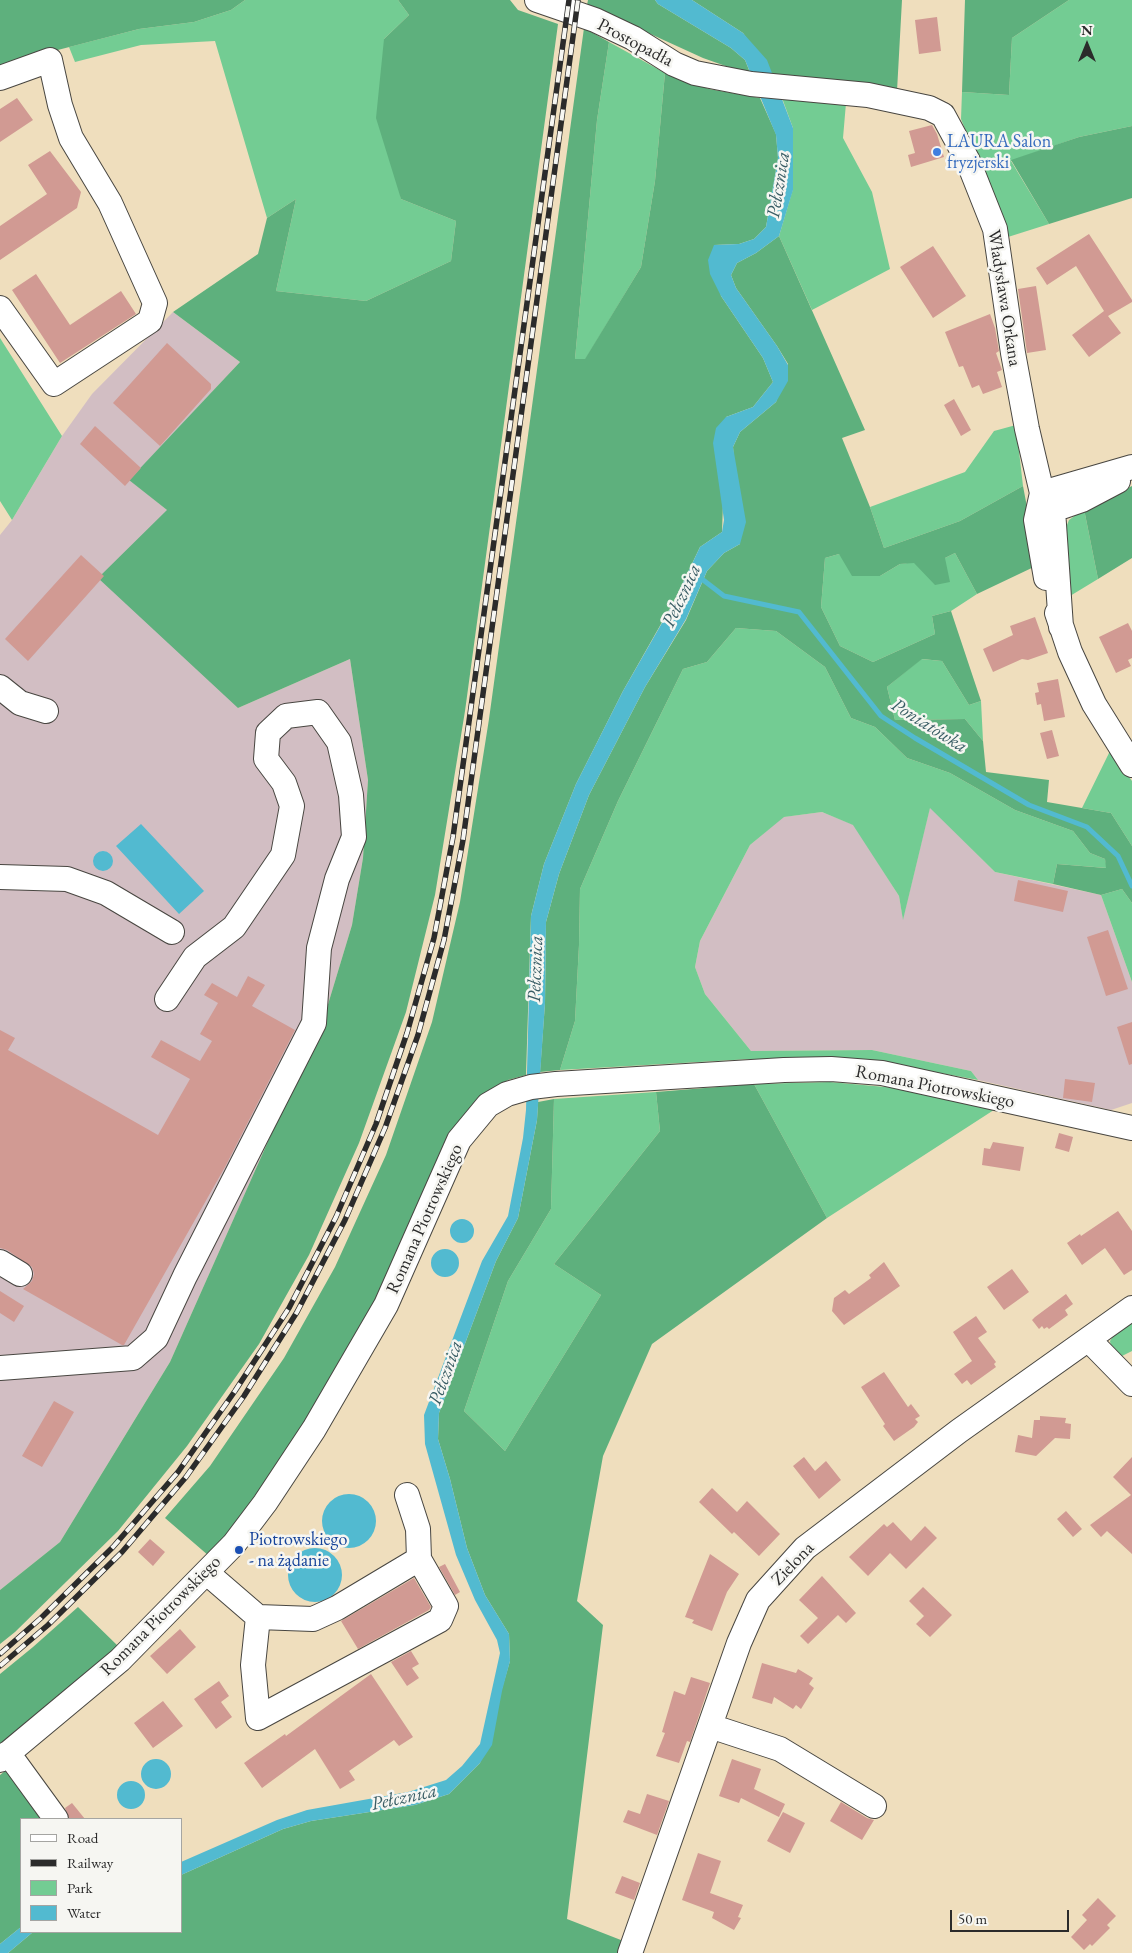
<!DOCTYPE html>
<meta charset="utf-8">
<style>
body{margin:0}
#map{position:relative;width:1132px;height:1953px;overflow:hidden;background:#efdebd;font-family:"EB Garamond",serif}
canvas{display:block}
.legend{position:absolute;left:20px;top:1818px;width:162px;height:115px;box-sizing:border-box;background:#f6f6f2;border:1px solid #a5a5a2;margin:0;padding:6px 9px;list-style:none;font-size:15px;color:#2b2b2b}
.legend li{display:flex;align-items:center;gap:10px;height:25px}
.legend b{width:25px;border:1px solid #a5a5a2}
.north{position:absolute;left:1062px;top:20px;width:50px;height:50px;-webkit-text-stroke:4px #f6f6f2;paint-order:stroke;rotate:0deg;font-size:14px;font-weight:700;line-height:20px;text-align:center;color:#2b2b2b}
.north::after{content:'';display:block;margin:auto;width:18px;height:22px;background:#2b2b2b;clip-path:polygon(50% 0,100% 100%,50% 72%,0 100%)}
.scale{position:absolute;left:950px;top:1910px;width:119px;height:22px;box-sizing:border-box;border:2px solid #2b2b2b;border-top:0;padding-left:6px;font-size:15px;line-height:18px;white-space:nowrap;color:#2b2b2b;-webkit-text-stroke:4px #f6f6f2;paint-order:stroke}
</style>
<div id="map">
<canvas width="1132" height="1953"></canvas>
<ul class="legend">
<li><b style="height:6px;background:#fff"></b>Road</li>
<li><b style="height:6px;background:#2b2b2b"></b>Railway</li>
<li><b style="height:14px;background:#73cc93"></b>Park</li>
<li><b style="height:14px;background:#52bad0"></b>Water</li>
</ul>
<div class="north">N</div>
<div class="scale">50 m</div>
</div>
<script>
const g = document.querySelector('canvas').getContext('2d');
g.lineJoin = 'round';
function fillPath(path, color) {
  g.fillStyle = color;
  g.fill(path, 'evenodd');
}
function toPath(rows) {
  const path = new Path2D();
  for (const r of rows) {
    if (r.length === 3) {
      path.moveTo(r[0] + r[2], r[1]);
      path.arc(r[0], r[1], r[2], 0, 2 * Math.PI);
      continue;
    }
    path.moveTo(r[0], r[1]);
    for (let i = 2; i < r.length; i += 2) path.lineTo(r[i], r[i + 1]);
  }
  return path;
}
function stroke(path, color, width, dash) {
  g.strokeStyle = color;
  g.lineWidth = width;
  g.lineCap = dash ? 'butt' : 'round';
  g.setLineDash(dash || []);
  g.stroke(path);
}
function write(font, color, halo, rows, align = 'center') {
  g.font = font + ' "EB Garamond",serif';
  g.lineWidth = 5;
  g.setLineDash([]);
  g.textBaseline = 'middle';
  g.strokeStyle = halo;
  g.fillStyle = color;
  for (const [text, x, y, turn = 0] of rows) {
    g.save();
    g.translate(x, y);
    g.rotate((+turn || 0) * Math.PI / 180);
    g.textAlign = isNaN(turn) ? turn : align;
    if (halo) g.strokeText(text, 0, 0);
    g.fillText(text, 0, 0);
    g.restore();
  }
}
fillPath(toPath([
 [173,312,240,362,130,480,167,510,238,708,350,659,368,780,363,858,352,925,326,1011,170,1362,60,1542,0,1590,0,535,12,520,62,436,92,394],
 [930,807,995,872,1101,895,1132,982,1132,1103,1111,1110,978,1080,971,1071,872,1050,751,1051,705,994,695,967,700,941,750,845,783,817,822,812,854,825,899,896,903,919]
]), '#d2bec3');
fillPath(toPath([
 [245,0,398,0,409,15,384,39,401,199,456,221,451,261,366,301,276,291,296,199,267,218,215,41,141,45,75,62,69,47,139,29,194,22,231,10],
 [1069,0,1132,0,1132,126,1079,137,1011,161,1049,224,1008,237,961,119,962,92,1009,95,1012,38],
 [609,42,665,73,655,181,641,267,585,360,575,359,597,120],
 [782,98,846,103,843,138,872,192,890,269,812,310,779,236,793,189,793,128],
 [0,338,62,436,12,520,0,501],
 [1016,425,1023,486,960,521,884,548,870,507,965,472,994,431],
 [1084,509,1098,579,1070,596,1065,530,1069,520],
 [955,553,977,594,951,611,932,616,935,634,873,662,840,646,821,607,825,558,839,554,880,576,900,564,945,558],
 [736,628,776,631,825,667,851,718,875,727,907,758,950,773,1015,810,1073,831,1090,853,1105,859,1107,868,1057,864,1053,884,995,872,930,808,903,920,899,896,853,825,822,812,784,817,750,845,700,941,695,967,705,994,751,1051,872,1050,971,1071,978,1080,887,1063,833,1060,751,1059,560,1070,575,1021,579,945,580,889,618,801,683,669,707,662],
 [921,659,942,661,969,705,981,701,983,741,965,719,895,720,887,687],
 [1110,751,1132,781,1132,846,1111,813,1082,808],
 [1122,889,1132,903,1132,982,1101,895],
 [830,1082,896,1088,1000,1106,827,1218,754,1084],
 [656,1092,660,1131,554,1264,601,1295,505,1451,464,1411,508,1281,551,1209,554,1099],
 [1132,1318,1132,1351,1118,1358,1112,1353,1110,1341,1119,1327]
]), '#73cc93');
fillPath(toPath([
 [0,0,245,0,231,10,194,22,139,29,50,52,0,69],
 [398,0,510,0,518,10,558,24,465,711,435,895,406,1012,359,1143,309,1255,259,1344,187,1446,118,1531,15,1632,0,1644,0,1590,60,1542,170,1362,326,1011,352,925,363,858,368,780,350,659,238,708,98,578,167,510,129,480,240,362,173,312,258,254,267,218,296,199,276,291,366,301,451,261,456,221,401,199,376,118,384,39,409,15],
 [588,0,655,0,658,4,731,48,745,60,751,75,703,58,587,5],
 [692,0,902,0,897,91,775,80,743,33],
 [965,0,1069,0,1012,38,1009,95,962,92],
 [584,28,609,42,597,120,575,359,585,359,641,267,655,181,665,73,709,89,760,98,776,134,778,158,766,227,754,239,739,244,714,245,721,296,763,358,773,382,753,407,726,417,722,532,700,547,674,601,623,691,576,784,544,864,531,916,526,1075,508,1080,481,1097,379,1301,307,1425,260,1493,209,1556,165,1518,210,1466,284,1358,335,1267,386,1155,432,1022,460,902,489,719],
 [1132,126,1132,198,1049,224,1011,160,1079,137],
 [779,236,865,430,842,438,870,507,884,548,960,521,1023,486,1038,565,977,594,955,553,945,558,950,582,935,585,914,563,900,564,880,576,852,576,839,554,825,558,821,607,840,646,873,662,935,634,932,616,951,611,981,701,969,705,942,661,922,659,887,687,895,720,965,719,983,741,986,772,1049,780,1047,802,1111,813,1132,846,1132,903,1122,889,1101,895,1053,884,1057,864,1106,868,1105,859,1090,853,1073,831,1015,810,950,773,907,758,875,727,851,718,825,667,776,631,736,628,707,662,683,669,618,801,580,889,579,945,575,1021,560,1070,540,1072,545,1003,546,922,559,874,589,795,645,687,686,620,707,571,724,553,740,544,733,447,740,432,776,402,788,364,777,346,736,288,731,275,737,263,756,253],
 [1132,486,1132,558,1098,579,1084,509],
 [754,1084,827,1218,652,1344,603,1456,577,1601,603,1625,567,1919,626,1942,622,1953,8,1953,33,1932,181,1932,181,1875,283,1829,311,1821,415,1805,449,1794,480,1763,510,1661,509,1634,485,1595,467,1548,450,1479,438,1439,439,1413,496,1261,518,1218,537,1120,538,1102,554,1099,551,1209,508,1281,464,1411,505,1451,601,1295,554,1264,660,1131,656,1092],
 [78,1607,118,1646,0,1746,0,1674,33,1647],
 [10,1767,45,1819,21,1819,21,1927,0,1944,0,1775]
]), '#5eb07d');
fillPath(toPath([
 [655,0,692,0,743,33,767,60,793,128,793,190,779,236,756,253,737,263,731,275,736,288,777,346,788,365,788,381,776,402,740,432,733,447,746,522,740,544,724,553,707,571,686,619,645,687,589,795,559,874,546,922,545,1003,537,1120,518,1218,496,1261,439,1413,438,1439,450,1479,467,1548,485,1595,509,1634,510,1661,502,1691,492,1745,480,1763,449,1794,415,1805,311,1821,283,1829,181,1875,181,1862,277,1820,307,1810,408,1792,446,1780,462,1766,480,1744,500,1653,497,1640,475,1600,456,1555,425,1444,424,1415,482,1261,508,1216,523,1138,526,1110,531,916,544,864,576,784,623,691,674,602,700,547,722,532,724,520,713,443,716,428,726,417,753,407,773,382,763,358,721,296,710,274,708,260,714,245,739,244,754,239,766,227,778,158,776,135,745,60,731,48,658,4],
 [141,824,204,891,179,914,116,846],
 [103,861,10],
 [462,1231,12],
 [445,1263,14],
 [349,1521,27],
 [315,1575,27],
 [156,1774,15],
 [131,1795,14],
 [21,1927,21,1932,33,1932,8,1953,0,1953,0,1944]
]), '#52bad0');
stroke(toPath([
 [698,576,724,596,799,612,881,716,915,738,1029,805,1087,827,1118,856,1132,886]
]), '#52bad0', 5);
fillPath(toPath([
 [937,17,941,51,919,54,915,20],
 [17,98,33,120,0,142,0,109],
 [932,125,937,134,944,157,911,167,908,155,915,153,909,131],
 [50,151,81,192,77,208,0,260,0,226,47,194,28,165],
 [1089,234,1132,300,1132,302,1108,316,1121,333,1089,357,1072,335,1104,311,1076,266,1047,285,1036,268],
 [933,246,966,296,933,318,900,267],
 [36,274,70,325,121,291,136,314,60,363,12,290],
 [1036,286,1046,350,1027,353,1018,289],
 [990,314,995,328,999,351,996,353,1002,370,997,372,1002,387,983,394,979,385,972,388,963,366,959,367,945,332],
 [167,343,211,384,211,389,160,446,113,403],
 [954,399,971,430,961,436,944,405],
 [95,426,141,468,125,486,80,444],
 [81,555,104,576,28,661,5,639],
 [1035,617,1048,653,1028,660,1022,659,993,672,983,649,1013,635,1010,626],
 [1128,623,1132,631,1132,658,1128,660,1131,666,1116,673,1099,637],
 [1058,679,1065,717,1044,721,1041,704,1037,705,1035,693,1039,692,1037,683],
 [1052,730,1059,756,1047,759,1040,733],
 [1018,880,1068,891,1063,912,1014,901],
 [1108,930,1128,989,1106,996,1087,937],
 [248,976,265,985,252,1006,295,1030,225,1167,124,1345,122,1345,23,1289,32,1281,34,1274,32,1267,7,1250,0,1248,0,1030,15,1038,8,1050,158,1135,190,1079,151,1057,161,1040,200,1061,212,1041,200,1034,218,1003,204,995,212,983,237,997],
 [1132,1022,1132,1064,1129,1065,1117,1027],
 [1065,1079,1095,1083,1092,1102,1063,1098],
 [1059,1133,1073,1137,1069,1152,1055,1148],
 [993,1142,1024,1147,1020,1171,982,1165,984,1148,990,1149],
 [1118,1211,1132,1231,1132,1270,1124,1275,1105,1248,1082,1265,1067,1243,1080,1234,1081,1236],
 [884,1262,900,1286,844,1325,832,1311,834,1298,845,1290,849,1294,871,1278,869,1275],
 [1012,1269,1029,1292,1004,1310,987,1287],
 [0,1291,24,1306,14,1322,0,1313],
 [1066,1294,1073,1304,1065,1310,1068,1315,1049,1329,1047,1327,1044,1329,1042,1326,1039,1329,1032,1320,1035,1317],
 [976,1316,987,1332,978,1338,996,1362,994,1364,996,1367,971,1385,967,1380,962,1384,954,1374,972,1361,953,1332],
 [884,1372,908,1407,911,1404,920,1416,915,1419,918,1422,914,1427,894,1441,883,1426,885,1424,861,1387],
 [54,1401,74,1412,42,1467,22,1456],
 [1040,1416,1066,1418,1065,1423,1071,1424,1070,1439,1055,1438,1036,1456,1015,1452,1018,1435,1032,1438,1034,1420,1040,1420],
 [804,1457,815,1471,826,1461,841,1480,819,1499,793,1466],
 [1132,1457,1132,1554,1107,1531,1101,1537,1090,1525,1131,1495,1113,1477],
 [712,1488,737,1512,747,1501,780,1534,759,1556,734,1532,732,1534,699,1502],
 [1066,1511,1082,1529,1073,1537,1057,1519],
 [893,1522,911,1541,925,1526,937,1538,906,1569,890,1553,868,1576,849,1557,884,1524,887,1527],
 [150,1539,165,1552,153,1566,138,1552],
 [710,1554,739,1574,727,1592,712,1631,692,1623,694,1620,685,1617],
 [445,1564,460,1592,455,1595,439,1567],
 [822,1576,856,1613,846,1623,838,1615,808,1644,800,1636,818,1618,799,1600],
 [414,1578,431,1607,429,1610,358,1649,341,1621],
 [923,1587,952,1615,930,1637,916,1624,924,1616,909,1601],
 [180,1629,196,1647,167,1674,150,1656],
 [411,1651,419,1664,412,1668,419,1678,407,1686,391,1662],
 [762,1663,796,1673,798,1669,813,1678,809,1684,814,1688,801,1709,796,1705,793,1709,774,1697,772,1704,752,1698],
 [371,1674,413,1737,399,1746,394,1740,349,1771,355,1780,340,1789,315,1749,262,1788,244,1763,285,1734,286,1736],
 [691,1677,710,1683,690,1742,687,1741,679,1763,656,1756,665,1733,662,1732,674,1691,685,1695],
 [219,1681,229,1696,221,1702,232,1717,216,1729,194,1699],
 [163,1701,183,1726,153,1748,134,1723],
 [732,1759,761,1769,754,1789,785,1804,779,1817,741,1798,739,1803,719,1796],
 [647,1794,669,1801,657,1835,623,1822,628,1810,640,1814],
 [841,1802,867,1818,874,1820,862,1840,830,1821],
 [72,1803,85,1819,69,1819,65,1808],
 [783,1812,805,1823,790,1853,767,1841],
 [698,1853,721,1861,710,1893,743,1905,738,1917,741,1918,734,1930,712,1918,714,1912,682,1900],
 [622,1876,640,1883,634,1900,615,1893],
 [1098,1898,1116,1916,1107,1925,1110,1928,1092,1946,1090,1944,1084,1950,1071,1937,1087,1920,1082,1915]
]), '#d19a93');
const minor = toPath([
 [537,0,595,20,633,38,674,64,695,73,751,84,868,95,929,108,943,115,968,161,995,229,1013,353,1027,429,1042,493,1053,510,1061,627],
 [0,78,50,60,60,105,71,138,110,203,155,303,150,321,54,384,0,308],
 [1042,493,1036,520,1046,578],
 [1042,493,1132,467],
 [1053,510,1082,500,1118,481],
 [1057,613,1070,652,1094,704,1132,765],
 [0,687,20,703,46,711],
 [0,877,67,879,106,893,172,932],
 [0,1262,20,1274],
 [1089,1340,1132,1384],
 [0,1368,133,1358,156,1338,185,1276,314,1023,319,948,337,879,354,837,351,795,339,742,318,712,286,716,268,733,266,759,284,783,292,806,283,855,234,927,195,957,167,999],
 [407,1495,418,1529,419,1559],
 [207,1573,258,1617,313,1619,337,1608,419,1559,446,1606,440,1620,258,1718,253,1665,258,1617],
 [710,1726,780,1749,874,1806],
 [8,1753,56,1819],
 [0,1760,120,1660,234,1544,265,1503,314,1429,386,1305,459,1140,488,1105,507,1094,531,1087,556,1084,784,1070,831,1069,882,1073,1132,1128],
 [630,1953,739,1643,758,1600,805,1548,959,1431,1132,1308]
]);
stroke(minor, '#484641', 26);
stroke(minor, '#fff', 24);
const rail = toPath([
 [0,1654,41,1618,113,1547,178,1472,235,1391,289,1308,336,1217,376,1124,407,1033,434,938,453,837,569,0],
 [0,1666,48,1625,122,1552,186,1477,244,1396,297,1312,345,1220,385,1128,418,1035,444,940,463,840,578,0]
]);
stroke(rail, '#2b2b2b', 5.5);
stroke(rail, '#f6f6f2', 4, [11]);
for (const [x, y, r, color] of [
 [937,152,5,"#3f7fe0"],
 [239,1550,5,"#1a4fb4"]
]) {
  const dot = new Path2D();
  dot.arc(x, y, r, 0, 2 * Math.PI);
  g.fillStyle = color;
  g.fill(dot);
  stroke(dot, '#f6f6f2', 2);
}
write('18px', '#2b2b2b', '#f6f6f2', [
 ["Prostopadła",635,43,28],
 ["Władysława Orkana",1004,298,81],
 ["Romana Piotrowskiego",935,1087,11],
 ["Romana Piotrowskiego",425,1219,-66],
 ["Zielona",793,1564,-46],
 ["Romana Piotrowskiego",161,1616,-45]
]);
write('18px', '#366cbe', '#f6f6f2', [
 ["LAURA Salon",947,142],
 ["fryzjerski",947,163]
], 'left');
write('18px', '#164399', '#f6f6f2', [
 ["Piotrowskiego",249,1540],
 ["- na żądanie",249,1561]
], 'left');
write('italic 19px', '#395d65', '#f6f6f2', [
 ["Pełcznica",779,185,-81],
 ["Pełcznica",682,596,-65],
 ["Poniatówka",929,726,32],
 ["Pełcznica",536,969,-88],
 ["Pełcznica",446,1373,-70],
 ["Pełcznica",404,1798,-12]
]);
</script>
